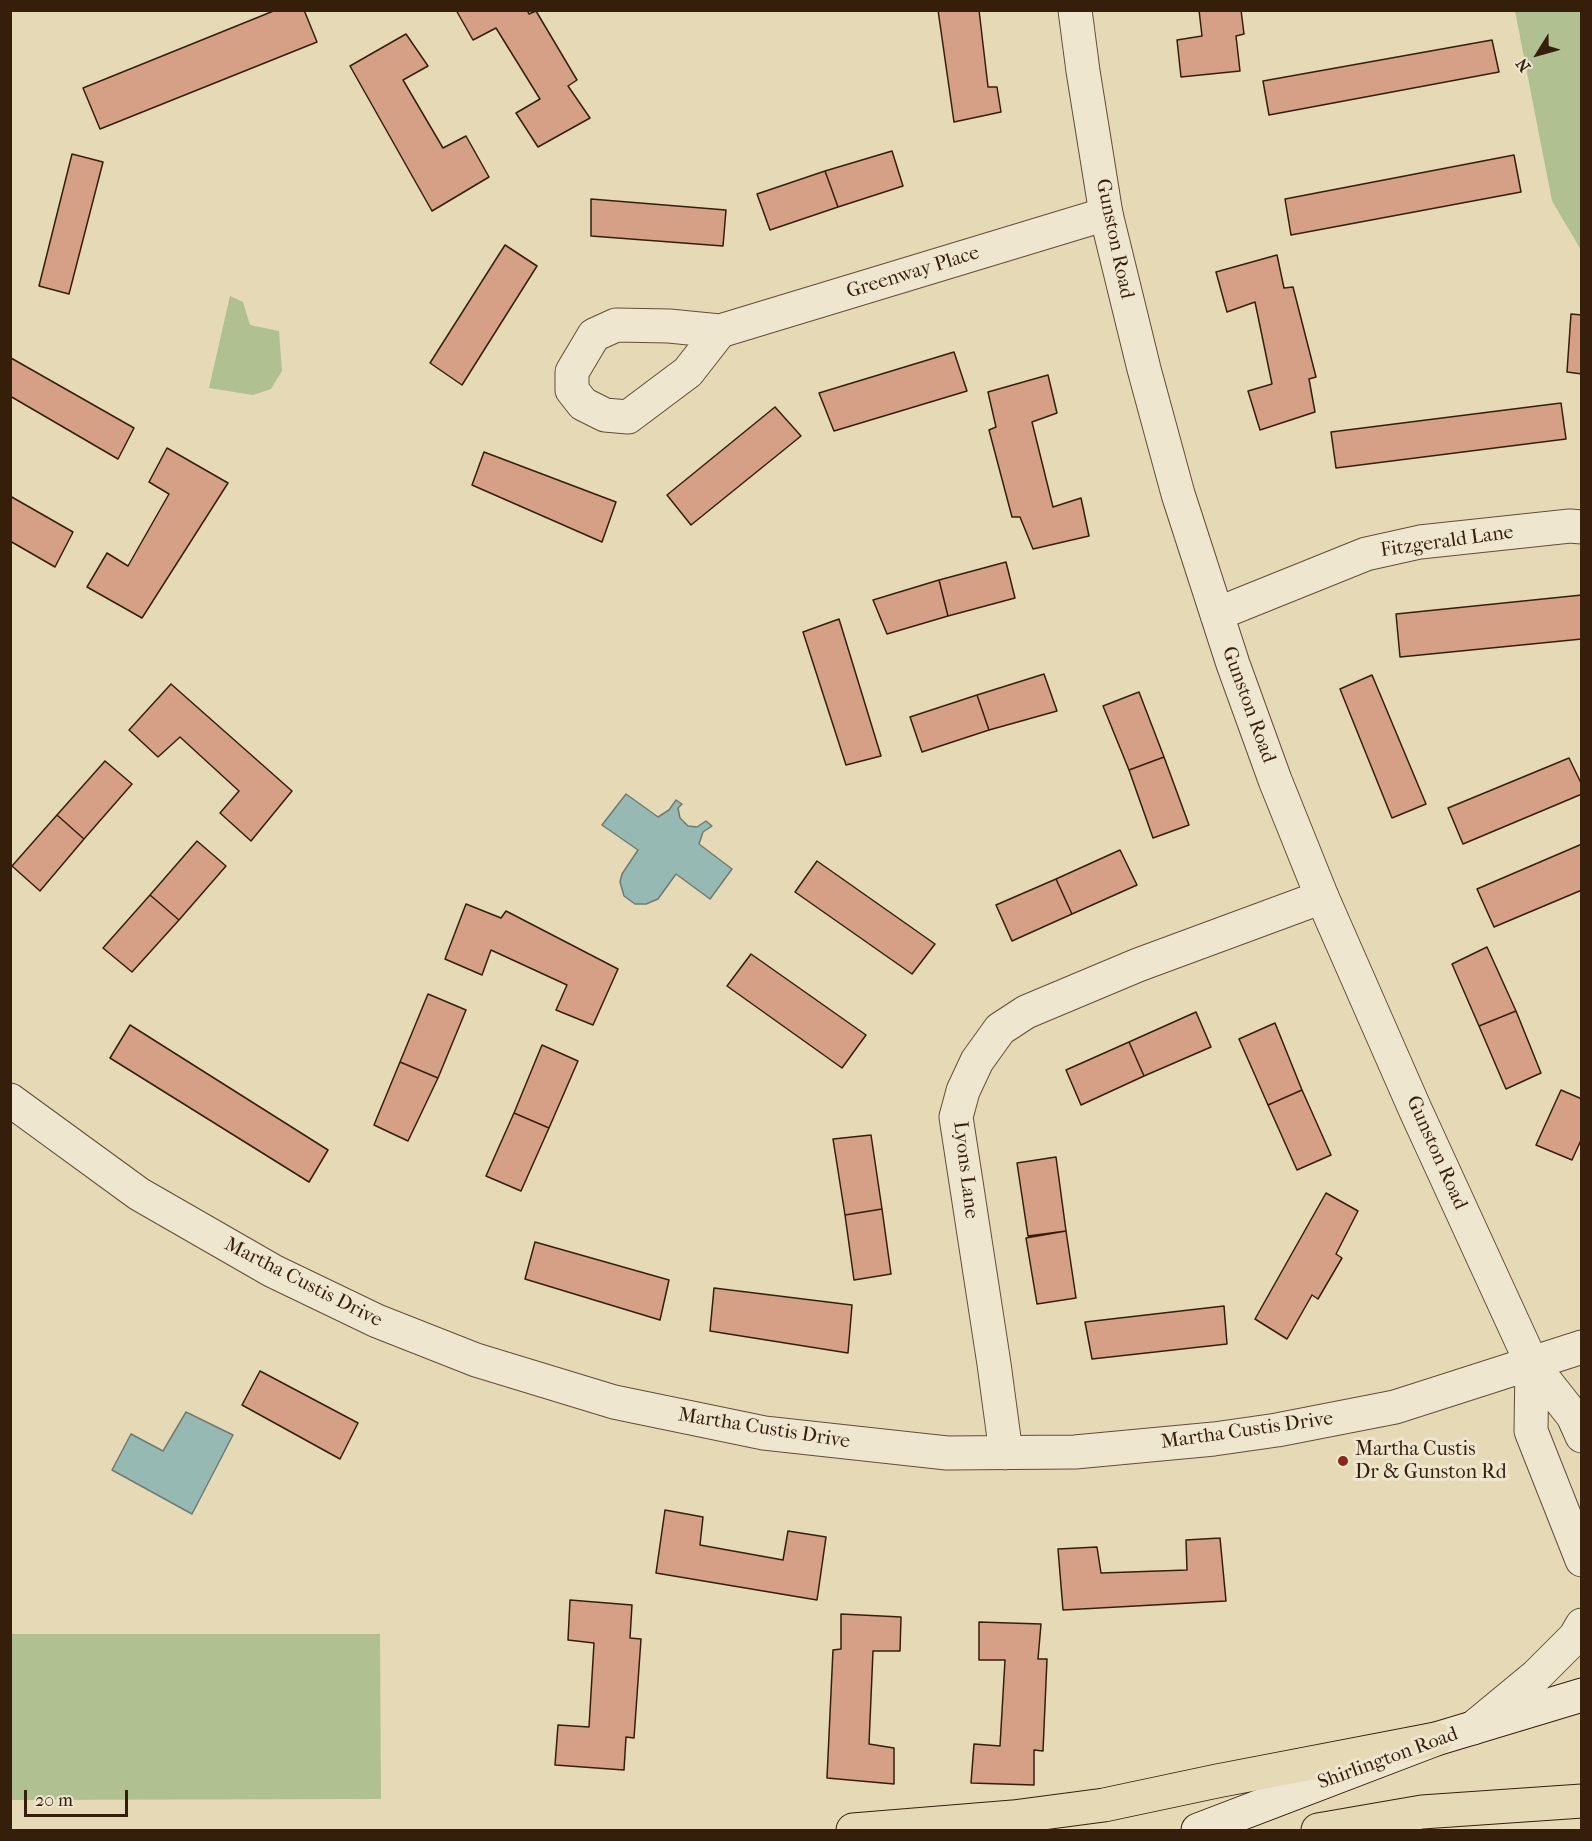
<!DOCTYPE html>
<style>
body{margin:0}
#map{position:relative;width:1592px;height:1841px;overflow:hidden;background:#e6d9b6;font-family:"IM FELL French Canon",serif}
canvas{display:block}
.frame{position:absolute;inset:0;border:12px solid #351f0b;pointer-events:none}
.north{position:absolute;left:1508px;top:24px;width:60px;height:60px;-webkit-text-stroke:4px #efe6d0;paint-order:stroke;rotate:233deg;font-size:16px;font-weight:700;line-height:24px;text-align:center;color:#351f0b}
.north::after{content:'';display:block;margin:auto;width:21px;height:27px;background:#351f0b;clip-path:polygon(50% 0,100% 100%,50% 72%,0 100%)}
.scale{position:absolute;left:24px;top:1790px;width:104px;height:27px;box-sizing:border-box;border:3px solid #351f0b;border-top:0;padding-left:8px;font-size:18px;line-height:21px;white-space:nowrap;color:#351f0b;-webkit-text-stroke:4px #efe6d0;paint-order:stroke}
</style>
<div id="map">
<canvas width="1592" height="1841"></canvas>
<div class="frame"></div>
<div class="north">N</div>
<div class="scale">20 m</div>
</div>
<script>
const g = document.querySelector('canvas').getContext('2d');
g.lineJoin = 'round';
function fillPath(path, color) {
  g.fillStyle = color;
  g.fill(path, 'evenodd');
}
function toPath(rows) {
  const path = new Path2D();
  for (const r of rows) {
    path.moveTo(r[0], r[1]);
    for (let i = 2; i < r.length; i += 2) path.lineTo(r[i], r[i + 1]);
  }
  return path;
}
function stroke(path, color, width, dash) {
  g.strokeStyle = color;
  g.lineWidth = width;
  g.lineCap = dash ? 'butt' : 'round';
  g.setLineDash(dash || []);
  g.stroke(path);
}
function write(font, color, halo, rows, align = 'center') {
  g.font = font + ' "IM FELL French Canon",serif';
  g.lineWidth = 6;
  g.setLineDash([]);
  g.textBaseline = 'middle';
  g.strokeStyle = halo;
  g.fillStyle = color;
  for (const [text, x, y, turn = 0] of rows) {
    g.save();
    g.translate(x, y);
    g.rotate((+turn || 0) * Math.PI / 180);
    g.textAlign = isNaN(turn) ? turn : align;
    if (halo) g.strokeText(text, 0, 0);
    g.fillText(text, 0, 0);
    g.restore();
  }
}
fillPath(toPath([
 [1515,11,1581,11,1581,250,1552,201],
 [230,296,243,302,250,325,279,331,282,371,271,389,253,395,209,388],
 [11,1634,380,1634,381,1799,11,1800]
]), '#b1c091');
const water = toPath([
 [626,794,658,817,669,810,676,800,682,804,678,808,680,818,688,826,697,827,706,821,712,826,703,832,699,844,732,869,710,899,676,874,658,899,646,904,635,904,624,896,620,882,622,874,638,850,602,825,626,794],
 [186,1412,233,1435,192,1514,112,1470,131,1434,163,1451,186,1412]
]);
fillPath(water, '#97b9b4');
stroke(water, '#707b70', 1.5);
const building = toPath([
 [276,10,304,10,317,42,100,129,83,88,276,10],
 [456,10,527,10,529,14,536,11,577,80,568,86,590,118,538,147,516,113,540,99,496,28,473,40,456,10],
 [938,10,979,10,988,87,997,87,1001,112,954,122,938,10],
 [1199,10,1241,10,1244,34,1236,36,1240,71,1181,77,1177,40,1202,36,1199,10],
 [406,34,428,66,403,80,443,148,466,136,489,177,432,211,350,66,406,34],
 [1492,40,1499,72,1269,115,1263,81,1492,40],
 [892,151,903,186,838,207,825,171,892,151],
 [72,154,103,162,69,294,39,286,72,154],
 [1514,155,1521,192,1291,235,1285,199,1514,155],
 [825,171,838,207,770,230,757,194,825,171],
 [591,199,726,210,723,246,591,236,591,199],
 [505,245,537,266,462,385,430,363,505,245],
 [1277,255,1284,288,1293,287,1316,377,1309,379,1315,412,1260,430,1248,391,1272,384,1255,302,1227,312,1216,272,1277,255],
 [1571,314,1582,315,1582,374,1567,372,1571,314],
 [954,352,967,391,834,431,819,393,954,352],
 [11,358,134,428,118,459,10,396,11,358],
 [1048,375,1057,413,1032,422,1053,507,1081,498,1089,536,1033,549,1020,517,1012,517,989,430,996,427,988,392,1048,375],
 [1561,403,1566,439,1336,468,1331,432,1561,403],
 [775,407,801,436,691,525,667,495,775,407],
 [167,448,228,483,142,618,87,587,107,553,128,566,169,494,149,482,167,448],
 [484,452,616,502,602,542,472,485,484,452],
 [10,496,73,532,55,567,10,541,10,496],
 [1006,562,1015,598,948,616,939,580,1006,562],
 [939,580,948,616,887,634,873,600,939,580],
 [1582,595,1582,639,1400,657,1396,614,1582,595],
 [839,619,881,756,846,765,803,632,839,619],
 [1044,674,1057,711,989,730,977,695,1044,674],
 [1372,675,1426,804,1392,818,1340,689,1372,675],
 [171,684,292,791,251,841,220,813,239,791,180,737,158,757,129,730,171,684],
 [1139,692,1164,757,1129,770,1103,706,1139,692],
 [977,695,989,730,922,752,910,717,977,695],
 [1164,757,1189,825,1153,838,1129,770,1164,757],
 [1569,758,1582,785,1582,794,1463,844,1448,808,1569,758],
 [105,761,132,784,84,839,57,815,105,761],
 [57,815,84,839,40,891,12,866,57,815],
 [197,841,226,866,179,920,150,895,197,841],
 [1582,844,1582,890,1494,927,1477,889,1582,844],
 [1120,850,1137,885,1072,914,1056,879,1120,850],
 [817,861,935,944,912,974,795,892,817,861],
 [1056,879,1072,914,1012,941,996,905,1056,879],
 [150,895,179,920,132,972,103,948,150,895],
 [466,904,501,918,506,911,618,969,593,1025,556,1010,567,985,491,950,482,975,445,959,466,904],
 [1487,947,1516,1011,1479,1026,1452,964,1487,947],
 [751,954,866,1035,842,1068,727,986,751,954],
 [428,994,466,1010,438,1078,400,1062,428,994],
 [1516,1011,1541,1073,1506,1089,1479,1026,1516,1011],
 [1196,1012,1211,1047,1144,1076,1129,1042,1196,1012],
 [1275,1023,1302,1090,1268,1105,1239,1039,1275,1023],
 [130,1025,328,1150,309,1182,110,1058,130,1025],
 [1129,1042,1144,1076,1081,1105,1066,1070,1129,1042],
 [542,1045,578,1061,549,1128,514,1113,542,1045],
 [400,1062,438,1078,408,1141,374,1125,400,1062],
 [1302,1090,1331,1155,1297,1170,1268,1105,1302,1090],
 [1561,1090,1582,1099,1582,1138,1572,1160,1536,1145,1561,1090],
 [514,1113,549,1128,521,1191,486,1176,514,1113],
 [871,1135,882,1209,845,1215,833,1139,871,1135],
 [1056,1157,1066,1231,1028,1236,1017,1163,1056,1157],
 [1326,1193,1358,1211,1336,1254,1342,1258,1318,1299,1312,1295,1287,1339,1255,1319,1326,1193],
 [882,1209,891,1274,854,1280,845,1215,882,1209],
 [1066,1231,1076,1298,1037,1304,1026,1238,1066,1231],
 [535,1242,669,1280,660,1320,525,1279,535,1242],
 [714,1288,852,1305,848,1353,710,1331,714,1288],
 [1224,1306,1227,1344,1092,1359,1085,1322,1224,1306],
 [260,1371,358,1423,340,1459,242,1405,260,1371],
 [665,1510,703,1517,700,1545,783,1560,788,1531,826,1537,817,1600,656,1573,665,1510],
 [1220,1538,1226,1601,1063,1610,1058,1549,1097,1547,1101,1573,1187,1570,1186,1540,1220,1538],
 [570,1600,632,1605,630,1638,641,1639,634,1738,626,1737,624,1770,555,1765,558,1725,589,1727,594,1643,568,1640,570,1600],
 [841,1614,901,1617,900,1651,873,1651,869,1744,894,1748,894,1784,827,1778,833,1650,841,1649,841,1614],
 [979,1622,1041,1624,1038,1659,1047,1659,1043,1751,1034,1750,1034,1785,971,1783,974,1744,1000,1746,1005,1660,979,1660,979,1622]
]);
fillPath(building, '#d6a087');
stroke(building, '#351f0b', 1.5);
const minor = toPath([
 [720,331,688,372,628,417,605,415,583,404,572,390,572,372,594,335,616,325,669,326,720,331,1106,214],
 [1217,614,1366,554,1420,542,1570,526,1582,527],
 [10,1100,139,1194,273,1271,377,1321,476,1360,614,1402,764,1433,947,1453,1075,1452,1214,1439,1277,1430,1395,1407,1582,1347],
 [1006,1453,994,1364,956,1117,963,1091,977,1061,1000,1029,1026,1012,1138,965,1322,897]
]);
const tertiary = toPath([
 [1075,10,1083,71,1106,214,1144,369,1178,494,1233,664,1275,780,1322,897,1415,1109,1532,1364,1573,1416,1582,1436],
 [1532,1364,1531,1431,1582,1560],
 [1473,1728,1536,1676,1575,1637,1582,1625]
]);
const secondary = toPath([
 [1198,1830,1436,1739,1582,1695]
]);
const motorway = toPath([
 [853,1830,1013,1817,1104,1805,1217,1781,1436,1739],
 [1318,1830,1422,1812,1582,1801]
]);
stroke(minor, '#614e36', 35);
stroke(tertiary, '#614e36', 35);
stroke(secondary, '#351f0b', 35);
stroke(motorway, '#351f0b', 35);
stroke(minor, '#efe6d0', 33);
stroke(tertiary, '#efe6d0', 33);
stroke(secondary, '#efe6d0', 33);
stroke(motorway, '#e6d9b6', 33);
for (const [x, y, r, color] of [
 [1343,1461,6,"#8f2418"]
]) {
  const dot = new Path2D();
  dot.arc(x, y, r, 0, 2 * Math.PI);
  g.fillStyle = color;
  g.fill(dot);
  stroke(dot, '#efe6d0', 2);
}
write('20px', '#351f0b', '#efe6d0', [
 ["Gunston Road",1114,239,78],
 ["Greenway Place",913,273,-17],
 ["Fitzgerald Lane",1447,542,-8],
 ["Gunston Road",1248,705,70],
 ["Gunston Road",1436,1153,66],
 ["Lyons Lane",965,1170,83],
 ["Martha Custis Drive",303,1283,27],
 ["Martha Custis Drive",764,1429,9],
 ["Martha Custis Drive",1247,1431,-8],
 ["Shirlington Road",1388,1759,-20]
]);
write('20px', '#351f0b', '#efe6d0', [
 ["Martha Custis",1355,1450],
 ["Dr & Gunston Rd",1355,1473]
], 'left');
</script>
